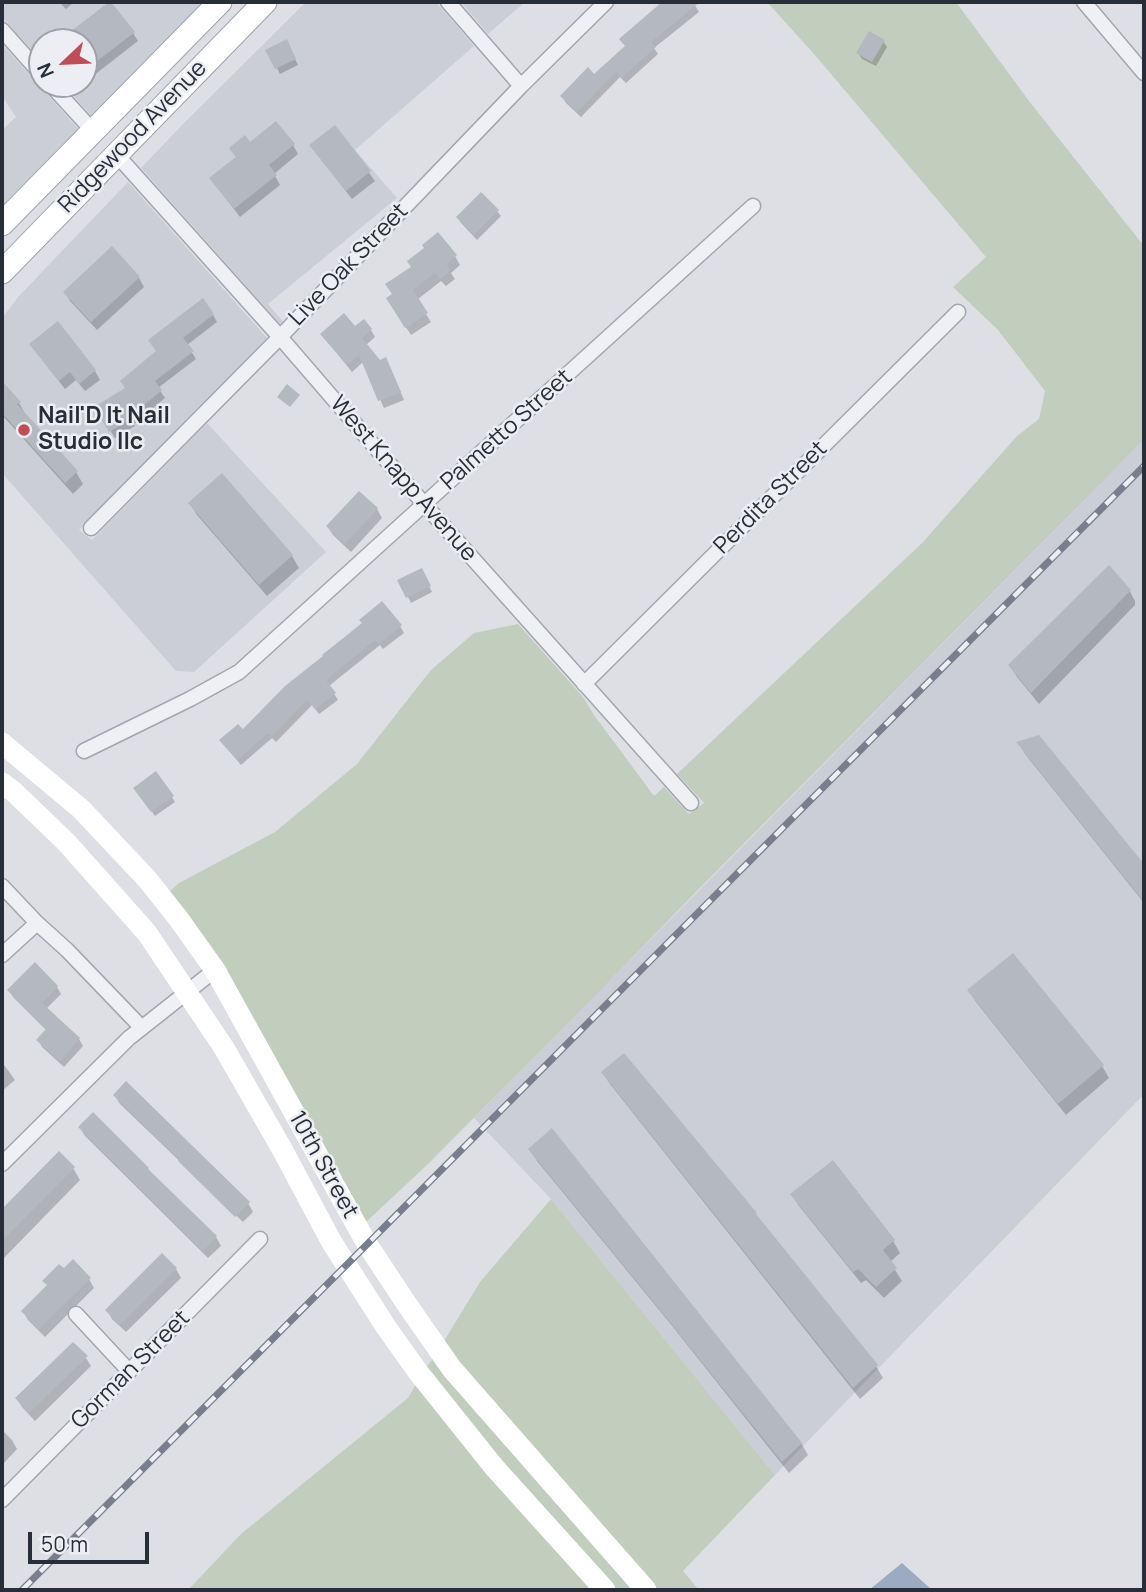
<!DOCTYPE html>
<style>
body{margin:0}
#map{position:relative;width:1146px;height:1592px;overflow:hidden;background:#dddfe5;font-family:Manrope,sans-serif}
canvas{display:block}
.frame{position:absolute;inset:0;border:4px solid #282d3a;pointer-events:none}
.north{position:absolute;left:28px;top:28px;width:70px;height:70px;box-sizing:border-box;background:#eceef3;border:2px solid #9ea1a9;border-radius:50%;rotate:247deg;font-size:19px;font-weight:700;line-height:28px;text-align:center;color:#282d3a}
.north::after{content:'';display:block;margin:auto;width:24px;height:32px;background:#bf4d56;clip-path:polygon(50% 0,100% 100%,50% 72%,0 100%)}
.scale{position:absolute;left:28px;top:1532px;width:121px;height:32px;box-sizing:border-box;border:4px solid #282d3a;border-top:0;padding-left:9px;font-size:21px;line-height:24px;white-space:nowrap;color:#282d3a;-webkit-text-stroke:5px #eceef3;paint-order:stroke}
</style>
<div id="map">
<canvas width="1146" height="1592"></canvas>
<div class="frame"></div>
<div class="north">N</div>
<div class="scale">50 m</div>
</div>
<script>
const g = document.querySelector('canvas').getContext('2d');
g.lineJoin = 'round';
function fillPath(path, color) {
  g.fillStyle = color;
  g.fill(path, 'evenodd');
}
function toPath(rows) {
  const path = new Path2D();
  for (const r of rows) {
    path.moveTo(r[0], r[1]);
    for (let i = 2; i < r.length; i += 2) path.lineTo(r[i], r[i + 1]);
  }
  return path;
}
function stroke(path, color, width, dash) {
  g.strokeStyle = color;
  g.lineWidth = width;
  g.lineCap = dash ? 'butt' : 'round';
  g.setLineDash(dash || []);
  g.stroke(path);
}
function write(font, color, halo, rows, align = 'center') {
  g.font = font + ' Manrope,sans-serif';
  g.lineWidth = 5;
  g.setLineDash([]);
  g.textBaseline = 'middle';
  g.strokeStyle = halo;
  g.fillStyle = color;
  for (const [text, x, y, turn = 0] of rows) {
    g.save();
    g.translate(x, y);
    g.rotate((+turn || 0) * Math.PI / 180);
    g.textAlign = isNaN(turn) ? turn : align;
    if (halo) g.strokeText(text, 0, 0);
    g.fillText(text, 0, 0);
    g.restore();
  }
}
fillPath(toPath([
 [2,2,205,2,123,87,120,87,119,91,93,118,63,84,84,84,84,42,42,42,42,61,2,17],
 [306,2,436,2,474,46,355,150,397,198,268,304,283,322,280,324,141,168,184,123],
 [461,2,525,2,488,34],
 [2,44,80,131,2,211,2,130,16,117,2,96],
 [128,182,267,338,79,530,92,540,207,423,326,552,194,672,176,671,2,473,2,318,19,296],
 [1144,440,1144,1094,775,1475,551,1199,474,1118]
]), '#cbced6');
fillPath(toPath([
 [767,2,956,2,1029,101,1144,246,1144,440,695,893,592,999,427,1165,366,1222,227,972,228,970,169,892,179,883,275,832,357,764,431,670,474,633,518,624,583,697,594,715,654,796,664,787,689,814,704,803,677,774,922,543,1017,436,1039,419,1045,391,998,330,953,287,986,257,814,54],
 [551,1199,775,1475,683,1571,699,1590,658,1590,460,1363,444,1341,480,1282],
 [433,1358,634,1590,617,1590,501,1461,426,1368],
 [416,1384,593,1590,188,1590,241,1534,408,1398]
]), '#c1cebe');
fillPath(toPath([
 [902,1563,932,1590,869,1590]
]), '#9babc2');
fillPath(toPath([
 [59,2,74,2,66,9],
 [665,2,698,2,694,4,699,12,654,48,658,54,626,83,620,77,581,117,566,103,562,96,594,76,626,47,621,40],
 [133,33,138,41,84,83,84,42,60,42],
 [883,41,887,47,876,66,862,59,858,53],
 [289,47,298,65,280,74,268,51],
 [335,127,375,181,352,199,317,154],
 [250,145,293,145,298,154,274,174,280,185,240,217,217,187],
 [497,211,501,216,477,240,461,223,458,218],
 [112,249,139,278,144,287,97,330,70,301,65,292],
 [455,256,460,265,451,273,455,279,446,286,441,281,417,300,431,322,411,335,388,299],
 [213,315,217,322,187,345,196,359,158,388,165,398,134,424,135,426,115,438,96,408,126,390,157,352],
 [57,324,95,371,100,380,85,391,76,380,65,389,37,353],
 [355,329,371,330,375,337,366,345,380,362,390,367,404,400,384,408,363,362,352,372,327,341],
 [2,383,19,403,26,415,76,472,83,484,73,494,2,415],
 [222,475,292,556,299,568,267,596,197,515,190,503],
 [377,509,382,518,351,552,333,535,328,527],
 [421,570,432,592,411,603,400,581],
 [1128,588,1135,601,1135,605,1039,704,1017,677,1010,665],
 [363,624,400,626,404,633,383,649,380,645,329,686,338,700,319,714,312,705,276,742,272,738,241,765,225,746],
 [1038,737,1144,867,1144,903,1025,754,1019,743],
 [139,793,172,797,175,802,155,816],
 [57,987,61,994,46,1009,79,1039,83,1046,64,1067,42,1047,38,1040,46,1030,13,997,9,990],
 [969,990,1102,1066,1109,1078,1066,1115,976,1002],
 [2,1062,15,1080,2,1091],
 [603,1073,876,1366,883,1378,860,1399,610,1084],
 [115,1096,248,1203,253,1212,241,1224,243,1222,120,1104],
 [80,1128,216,1237,221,1246,208,1258,85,1136],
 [530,1149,801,1443,808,1455,789,1473,669,1322,537,1161],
 [59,1154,73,1168,80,1180,2,1260,2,1212],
 [792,1195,893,1241,900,1253,890,1262,902,1281,884,1298,866,1280,861,1283,799,1206],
 [176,1269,181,1278,126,1332,112,1319,107,1310],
 [89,1279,94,1288,45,1337,28,1320,23,1311],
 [86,1358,91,1366,35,1421,22,1407,17,1399],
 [2,1430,12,1440,17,1449,4,1463,2,1461]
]), '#0003');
fillPath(toPath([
 [109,2,111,2,135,32,84,71,84,42,57,42],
 [662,2,700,2,651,42,656,47,621,78,616,72,577,112,560,96,588,67,594,74,625,46,619,39],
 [869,31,885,40,872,62,856,53],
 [287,39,296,59,275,69,265,50],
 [276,121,295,144,269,165,277,175,234,209,209,178,236,157,229,148,245,135,250,142],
 [335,125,371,171,346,191,309,145],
 [481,192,499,210,474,235,456,217],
 [438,232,457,255,446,264,451,270,440,279,435,273,413,290,428,313,405,328,386,298,392,294,385,284,411,267,407,261,424,248,422,245],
 [112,246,140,277,91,322,63,292],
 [203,298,214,314,183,338,194,351,155,381,162,390,131,416,132,418,109,432,94,407,125,388,120,381,156,351,148,340],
 [344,313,355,326,364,319,372,329,362,338,380,360,386,357,401,392,378,401,359,355,347,365,320,334],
 [58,321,96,370,79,384,70,372,59,381,29,344],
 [2,381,21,402,17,404,78,471,65,483,2,413],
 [287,384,300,395,290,407,277,397],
 [222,473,293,555,259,585,188,503],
 [359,491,378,508,345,544,326,526],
 [1109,565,1131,590,1031,693,1008,665],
 [422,568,431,586,406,598,397,580],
 [382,601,402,625,379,644,375,640,326,680,336,693,315,709,307,700,271,737,268,733,237,760,219,740,238,724,243,729,285,686,323,656,322,655,362,623,359,620],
 [1039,735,1144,864,1144,902,1016,742],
 [156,771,174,796,151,812,133,788],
 [1013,953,1104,1065,1058,1104,967,990],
 [35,962,58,986,42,1003,80,1038,60,1061,36,1040,46,1029,7,990],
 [624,1053,757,1213,756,1214,878,1365,853,1388,601,1072],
 [126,1081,250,1202,235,1217,178,1161,179,1159,113,1095],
 [93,1112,149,1168,148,1169,217,1236,203,1251,78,1127],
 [552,1128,802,1443,782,1462,660,1310,528,1149],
 [59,1151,75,1167,2,1241,2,1209],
 [833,1160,895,1240,883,1250,897,1268,876,1287,858,1269,853,1272,790,1194],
 [162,1253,177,1268,120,1325,105,1310],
 [73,1259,91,1278,39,1329,21,1311,47,1285,42,1281,59,1264,64,1268],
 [73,1342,88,1356,29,1413,15,1398]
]), '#b4b8c1');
const street = toPath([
 [448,2,521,86],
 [1084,2,1144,73],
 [2,30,42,75],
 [50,84,93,131],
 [116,154,280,337,425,505,691,803],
 [91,528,280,337,521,86,606,2],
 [584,684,958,312],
 [84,751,190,699,239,672,753,206],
 [2,886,37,923,67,950,142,1028],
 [2,955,37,923],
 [2,1164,129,1038,215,970],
 [76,1314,129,1371],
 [2,1500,260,1239]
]);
const primary = toPath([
 [2,224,220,2],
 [2,272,265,2]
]);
stroke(street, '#a3a6ae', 17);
stroke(primary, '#9da3af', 25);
stroke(street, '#eff0f4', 14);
stroke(toPath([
 [2,743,81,809,147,879,178,918,215,970,367,1244,408,1306,452,1369,646,1590],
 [2,783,14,792,67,843,147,933,224,1048,282,1149,331,1241,386,1327,418,1372,494,1467,605,1590]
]), '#fff', 21);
stroke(primary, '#fff', 23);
const rail = toPath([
 [22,1590,1144,466]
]);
stroke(rail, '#787e8d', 7);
stroke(rail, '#eceef3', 4.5, [13]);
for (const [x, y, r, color] of [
 [24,430,7,"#bf4d56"]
]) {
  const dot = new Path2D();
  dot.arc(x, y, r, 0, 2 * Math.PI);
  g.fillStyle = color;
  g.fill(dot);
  stroke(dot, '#eceef3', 2.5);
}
write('23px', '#282d3a', '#eceef3', [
 ["Ridgewood Avenue",133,137,-46],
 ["Live Oak Street",349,265,-46],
 ["Palmetto Street",507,430,-42],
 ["West Knapp Avenue",403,479,49],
 ["Perdita Street",771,498,-45],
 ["10th Street",323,1165,61],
 ["Gorman Street",131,1370,-45]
]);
write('bold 23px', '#282d3a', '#eceef3', [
 ["Nail'D It Nail",38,417],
 ["Studio llc",38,443]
], 'left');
</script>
